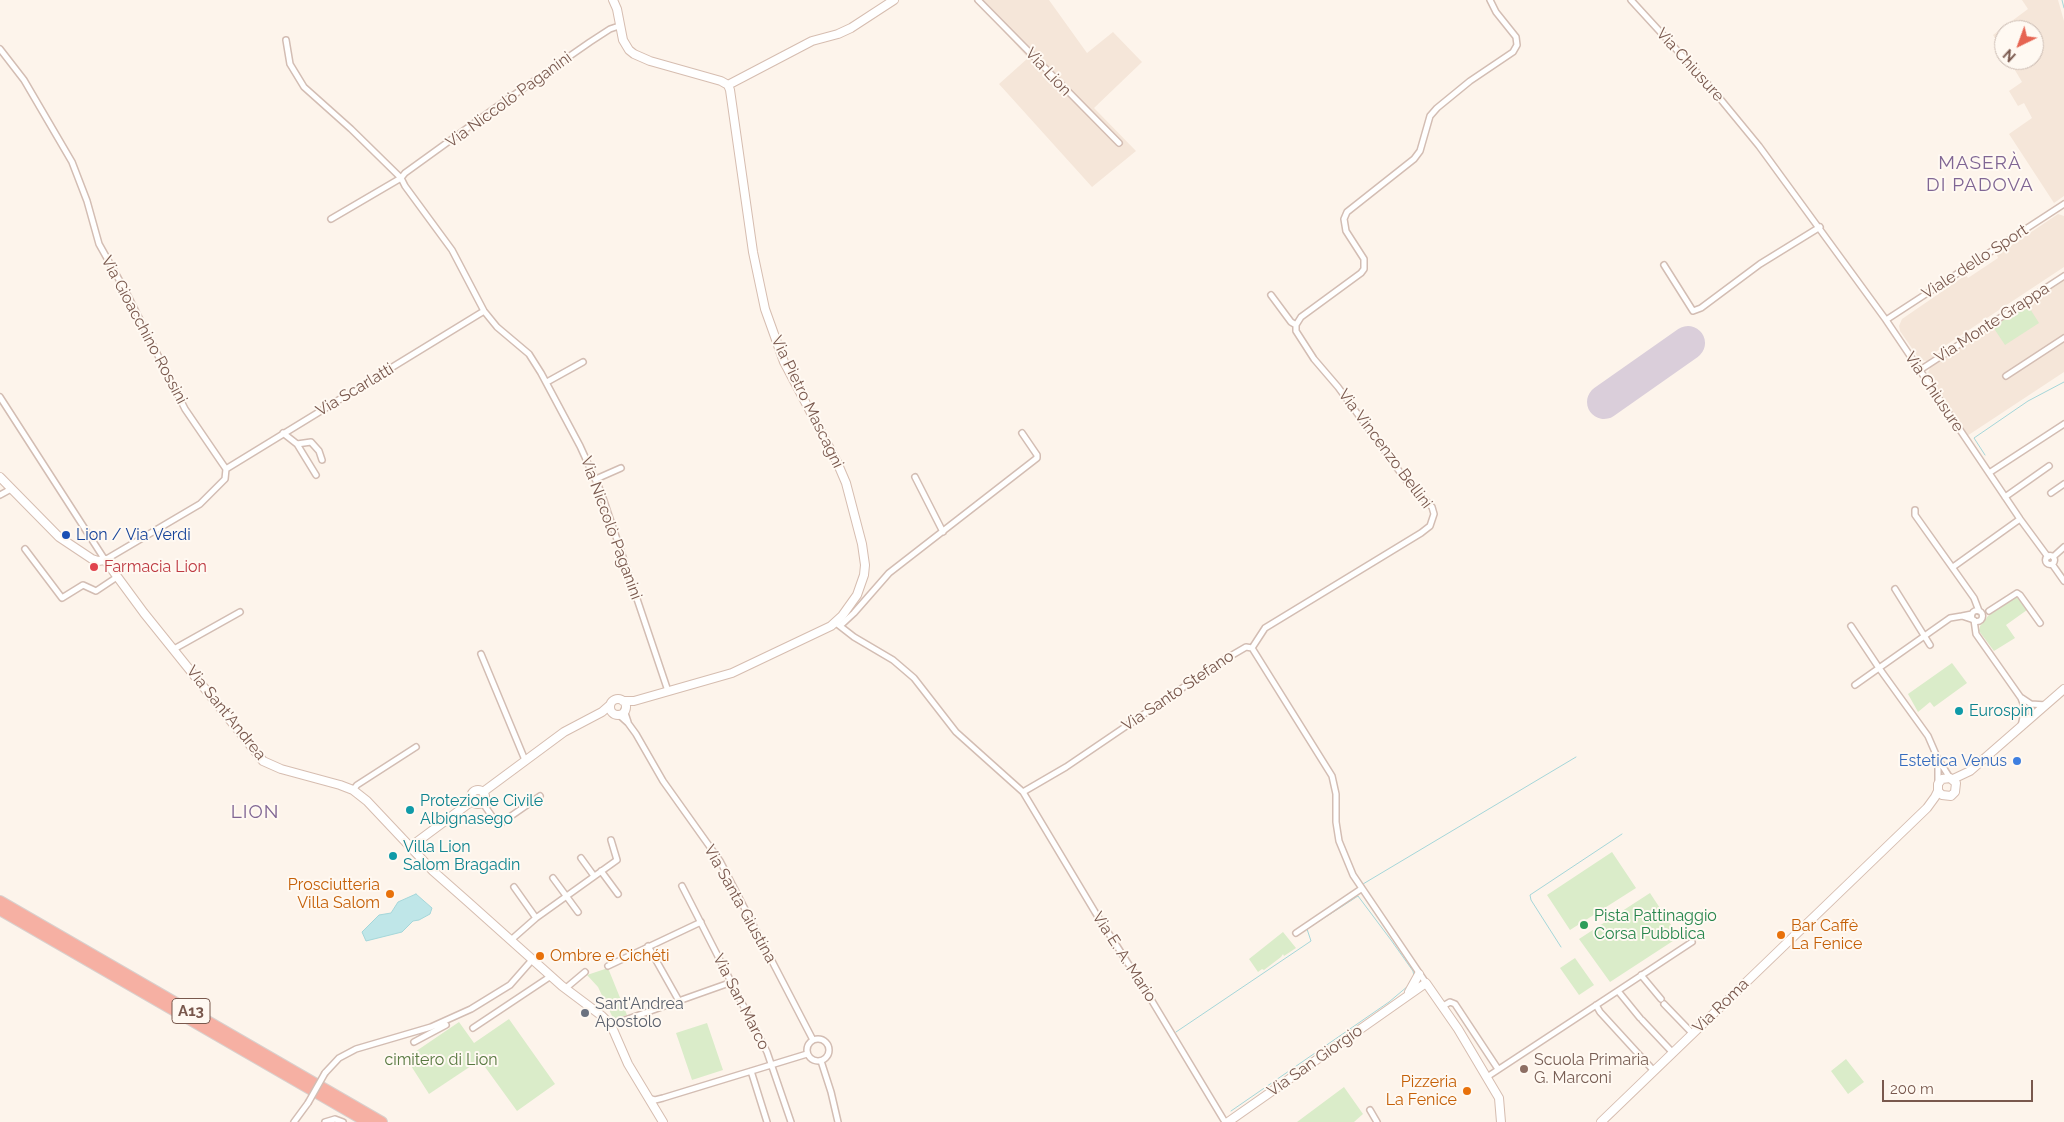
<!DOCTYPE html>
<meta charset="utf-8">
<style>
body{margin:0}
#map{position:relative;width:2064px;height:1122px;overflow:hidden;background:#fdf4eb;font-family:Raleway,sans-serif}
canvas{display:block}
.north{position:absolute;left:1994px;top:20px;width:50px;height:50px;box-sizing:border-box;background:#fff9f2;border:1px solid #c9b9b0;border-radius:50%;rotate:222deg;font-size:14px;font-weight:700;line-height:20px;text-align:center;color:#79584d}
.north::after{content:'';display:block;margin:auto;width:18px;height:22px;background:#e66451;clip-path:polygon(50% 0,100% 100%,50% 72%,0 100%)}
.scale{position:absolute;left:1882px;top:1080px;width:151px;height:22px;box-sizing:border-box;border:2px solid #79584d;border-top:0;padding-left:6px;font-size:15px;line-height:18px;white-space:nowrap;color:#79584d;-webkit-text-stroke:4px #fff9f2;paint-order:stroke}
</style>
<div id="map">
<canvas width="2064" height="1122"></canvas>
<div class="north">N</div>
<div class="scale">200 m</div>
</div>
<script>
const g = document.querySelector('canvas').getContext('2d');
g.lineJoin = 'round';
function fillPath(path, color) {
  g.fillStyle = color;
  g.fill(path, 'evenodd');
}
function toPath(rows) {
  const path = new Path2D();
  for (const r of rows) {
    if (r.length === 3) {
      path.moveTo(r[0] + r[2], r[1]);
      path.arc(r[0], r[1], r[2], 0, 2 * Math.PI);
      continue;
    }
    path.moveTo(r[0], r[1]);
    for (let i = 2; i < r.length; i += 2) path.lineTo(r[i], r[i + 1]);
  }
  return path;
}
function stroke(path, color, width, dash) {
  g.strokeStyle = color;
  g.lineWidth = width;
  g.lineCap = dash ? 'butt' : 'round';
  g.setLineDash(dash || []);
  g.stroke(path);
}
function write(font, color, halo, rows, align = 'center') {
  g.font = font + ' Raleway,sans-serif';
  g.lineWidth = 4;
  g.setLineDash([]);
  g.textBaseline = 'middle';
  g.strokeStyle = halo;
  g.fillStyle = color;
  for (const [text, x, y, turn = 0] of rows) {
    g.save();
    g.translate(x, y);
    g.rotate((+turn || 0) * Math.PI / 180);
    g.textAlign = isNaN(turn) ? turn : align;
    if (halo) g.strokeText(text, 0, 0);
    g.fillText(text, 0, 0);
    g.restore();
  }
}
fillPath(toPath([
 [975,0,1049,0,1087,53,1113,32,1142,62,1094,108,1136,151,1092,187,999,84,1028,58],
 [2022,0,2058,0,2064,21,2064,196,2054,203,2009,134,2032,118,2024,103,2018,106,2009,91,2022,82,2009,60,2034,60,2034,30,2004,30,2004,52,1993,35,2028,9],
 [2058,214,2064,216,2064,267,1934,353,1934,356,1927,361,1920,360,1900,331,1899,326,1902,319,1966,275,1968,278,1998,258,1997,255],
 [2064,279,2064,372,1967,436,1928,374,1930,367]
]), '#f5e6d9');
fillPath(toPath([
 [2027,304,2039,323,2005,345,1993,327],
 [2016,596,2027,610,2006,625,2015,638,1994,651,1979,631,1980,626,1988,616],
 [1952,663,1967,683,1934,707,1930,702,1918,712,1908,694],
 [1612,852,1636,888,1570,930,1547,895],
 [1650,893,1679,937,1610,982,1579,939],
 [1283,932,1296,948,1284,956,1283,954,1281,957,1264,970,1262,969,1258,972,1249,959],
 [1575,958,1594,985,1579,995,1560,968],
 [608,968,627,1015,614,1020,598,987,587,975],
 [509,1019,555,1084,517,1111,480,1060,429,1094,406,1058,459,1022,474,1043],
 [707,1023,723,1070,692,1080,676,1033],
 [1846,1059,1864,1082,1848,1094,1831,1071],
 [1344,1087,1363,1114,1354,1122,1297,1122]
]), '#daecc9');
const water = toPath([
 [416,894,432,908,430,914,419,920,413,921,402,932,366,941,362,932,379,915,391,913,398,902,416,894]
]);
fillPath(water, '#bfe6e8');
stroke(water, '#a5d6d9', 1);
stroke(toPath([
 [2062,0,2064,8],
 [1985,455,1974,438,2028,401,2064,382],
 [1363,884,1576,757],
 [1385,919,1402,942],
 [1561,947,1531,900,1530,895,1622,834],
 [1176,1032,1311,941,1307,929,1358,896,1391,940,1413,971,1414,976],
 [1231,1111,1389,1002,1408,986]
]), '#a5d6d9', 1);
stroke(toPath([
 [1604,402,1688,343]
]), '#daceda', 34);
const street = toPath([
 [978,0,1119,143],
 [1631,0,1708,84,1759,146,1886,320,2020,519,2048,557],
 [286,40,290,64,304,87,351,129,401,178,405,186,452,250,484,311,497,327,529,354,541,373,580,446,601,492,668,691],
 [0,49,24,80,72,162,87,201,99,244,126,292,185,409,226,469,225,479,200,504,105,560,0,397],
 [331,219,401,178,405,173,495,108,590,42,610,29,619,26],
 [1664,265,1693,311,1701,308,1760,264,1820,227],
 [1886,320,2064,204],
 [1296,325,1301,317,1361,273,1364,269,1364,259,1346,231,1344,219,1347,212,1414,159,1420,151,1430,116,1437,108,1470,81,1513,52,1517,45,1516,37,1496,12,1490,0],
 [1920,370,2064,276],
 [2006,376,2064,338],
 [547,382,583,362],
 [283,433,297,444,316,475],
 [297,444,311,442,319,451,322,460],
 [226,469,484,311],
 [1989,473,2064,424],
 [915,477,943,532],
 [596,479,621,468],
 [2051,493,2064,484],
 [0,495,11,489],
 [2005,497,2049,466],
 [1915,510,1915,515,1974,598,1979,611],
 [25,549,62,598,83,585,96,591,117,577],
 [2050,560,4.5],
 [2053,557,2064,547],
 [2052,564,2064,581],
 [1953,567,2020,519],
 [1895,589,1930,645],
 [1977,616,5.5],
 [1989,611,2017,593,2020,595,2040,623],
 [1972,614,1962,616,1974,620,1976,634,2021,698,2025,709,2021,726],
 [836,623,854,637,893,660,914,678,956,732,1023,792,1095,912,1149,996,1225,1122],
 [840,626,854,613,889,573,1037,458,1037,455,1022,433],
 [1851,626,1879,668,1855,685],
 [1252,648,1265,628,1421,533,1430,526,1434,514,1432,507,1405,479,1338,387,1314,359,1296,331,1296,325,1291,322,1271,295],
 [174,649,240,612],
 [481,654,525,760],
 [2022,698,2031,704,2046,705],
 [624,710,628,722],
 [618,714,628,723,636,734,663,781,720,861,813,1040],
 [1950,778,1938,759,1928,736,1879,668,1950,618,1962,616],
 [1938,784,1938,762],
 [353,790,357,785,416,747],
 [1023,792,1066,767,1222,661,1246,647,1252,648,1332,776,1336,794,1336,822,1339,841,1353,875,1426,983],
 [482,802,496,822,501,823,540,796],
 [581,858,594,876],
 [601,871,618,894],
 [553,878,578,912],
 [682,886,767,1052,791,1122],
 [514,887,536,918],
 [1296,933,1361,889],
 [511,940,536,918,617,860,611,840],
 [648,946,679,1001],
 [608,966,701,922],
 [1641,975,1661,999],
 [566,988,585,972],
 [1618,991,1640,1018],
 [1664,1004,1692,1033],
 [1596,1005,1600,1012,1654,1071],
 [1443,1006,1450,1002,1455,1004,1498,1069],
 [1642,1020,1673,1053],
 [611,1025,732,982],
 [473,1028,551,976],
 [818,1050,11],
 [414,1042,446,1025],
 [821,1061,831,1092,838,1122],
 [751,1071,767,1122],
 [325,1073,339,1058,356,1049,431,1027,471,1009,510,985,532,960],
 [1487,1077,1692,942],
 [648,1098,655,1100,663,1098,807,1054],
 [1370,1110,1377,1122],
 [294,1122,308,1103],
 [325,1122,335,1119,343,1122]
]);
const secondary = toPath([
 [613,0,617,9,623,40,629,50,634,54,650,61,721,81,728,85,730,90,753,252,765,309,784,362,837,462,846,483,862,544,865,565,864,575,857,595,842,616,831,626,732,673,634,701,623,701],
 [728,85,812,41,838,34,851,28,894,0],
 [0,477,59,537,92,559,98,561,105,560,144,613,263,761,281,769,340,785,353,790,367,801,433,871,467,901,562,986,602,1016,611,1025,628,1064,663,1122],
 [618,707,8],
 [1953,779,1970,771,2064,689],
 [478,797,7],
 [483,792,564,732,602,712,610,705],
 [410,847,472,801],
 [1409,992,1419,974],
 [1228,1122,1426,983,1458,1029,1499,1098,1501,1122],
 [1601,1122,1927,808,1935,797,1938,791,1938,784,1942,779,1950,778,1956,783,1955,792,1951,796,1942,795,1938,791]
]);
const highway = toPath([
 [0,901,382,1122],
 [0,910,367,1122]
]);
stroke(street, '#d3bdb3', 8);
stroke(secondary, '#d6bdb0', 10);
stroke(highway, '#d9d0cd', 12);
stroke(street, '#fff', 5);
stroke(secondary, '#fff', 8);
stroke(highway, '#f6b0a3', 10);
const streetBridge = toPath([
 [308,1103,325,1073]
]);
stroke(streetBridge, '#d3bdb3', 8, []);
stroke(streetBridge, '#fff', 5);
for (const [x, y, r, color] of [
 [66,535,5,"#1a4fb4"],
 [94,567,5,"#e0444e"],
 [1959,711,5,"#0f9aa8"],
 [2017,761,5,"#3f7fe0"],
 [410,810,5,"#0f9aa8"],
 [393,856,5,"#0f9aa8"],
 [390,894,5,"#e8710a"],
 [1584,925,5,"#2e9e5b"],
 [1781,935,5,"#e8710a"],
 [540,956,5,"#e8710a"],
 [585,1013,5,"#6b7280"],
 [1524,1069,5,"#8d6e63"],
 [1467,1091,5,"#e8710a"]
]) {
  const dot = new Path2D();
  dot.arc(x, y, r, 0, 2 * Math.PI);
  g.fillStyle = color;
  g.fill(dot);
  stroke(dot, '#fff9f2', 2);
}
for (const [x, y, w] of [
 [191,1011,38]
]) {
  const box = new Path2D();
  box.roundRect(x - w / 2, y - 12.5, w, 25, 4);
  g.fillStyle = '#fff9f2';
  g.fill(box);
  stroke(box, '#79584d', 1);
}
write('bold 15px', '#79584d', null, [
 ["A13",191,1011]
]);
write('16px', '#79584d', '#fff9f2', [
 ["Via Chiusure",1690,65,48],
 ["Via Lion",1048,72,47],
 ["Via Niccolò Paganini",509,100,-36],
 ["Viale dello Sport",1975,262,-33],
 ["Via Monte Grappa",1992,323,-33],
 ["Via Gioacchino Rossini",144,330,62],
 ["Via Scarlatti",355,390,-31],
 ["Via Chiusure",1934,392,56],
 ["Via Pietro Mascagni",807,402,64],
 ["Via Vincenzo Bellini",1385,449,53],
 ["Via Niccolò Paganini",611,528,70],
 ["Via Santo Stefano",1178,691,-34],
 ["Via Sant'Andrea",226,713,51],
 ["Via Santa Giustina",740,904,61],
 ["Via E. A. Mario",1124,957,57],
 ["Via San Marco",741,1002,63],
 ["Via Roma",1721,1006,-44],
 ["Via San Giorgio",1315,1061,-35]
]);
write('16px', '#164399', '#fff9f2', [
 ["Lion / Via Verdi",76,535]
], 'left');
write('16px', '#be3a42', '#fff9f2', [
 ["Farmacia Lion",104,567]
], 'left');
write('16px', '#0d838f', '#fff9f2', [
 ["Eurospin",1969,711],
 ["Protezione Civile",420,801],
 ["Albignasego",420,819],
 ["Villa Lion",403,847],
 ["Salom Bragadin",403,865]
], 'left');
write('16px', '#366cbe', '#fff9f2', [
 ["Estetica Venus",2007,761]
], 'right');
write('16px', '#c56008', '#fff9f2', [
 ["Prosciutteria",380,885],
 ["Villa Salom",380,903],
 ["Bar Caffè",1791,926,"left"],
 ["La Fenice",1791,944,"left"],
 ["Ombre e Cichéti",550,956,"left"],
 ["Pizzeria",1457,1082],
 ["La Fenice",1457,1100]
], 'right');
write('16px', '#27864d', '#fff9f2', [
 ["Pista Pattinaggio",1594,916],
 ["Corsa Pubblica",1594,934]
], 'left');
write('16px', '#5b616d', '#fff9f2', [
 ["Sant'Andrea",595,1004],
 ["Apostolo",595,1022]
], 'left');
write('16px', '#587941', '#fff9f2', [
 ["cimitero di Lion",441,1060]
]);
write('16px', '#785e54', '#fff9f2', [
 ["Scuola Primaria",1534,1060],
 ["G. Marconi",1534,1078]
], 'left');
g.letterSpacing = '1px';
write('19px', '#806694', '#fff9f2', [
 ["MASERÀ",1980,163],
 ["DI PADOVA",1980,185],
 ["LION",255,812]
]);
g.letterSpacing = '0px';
</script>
